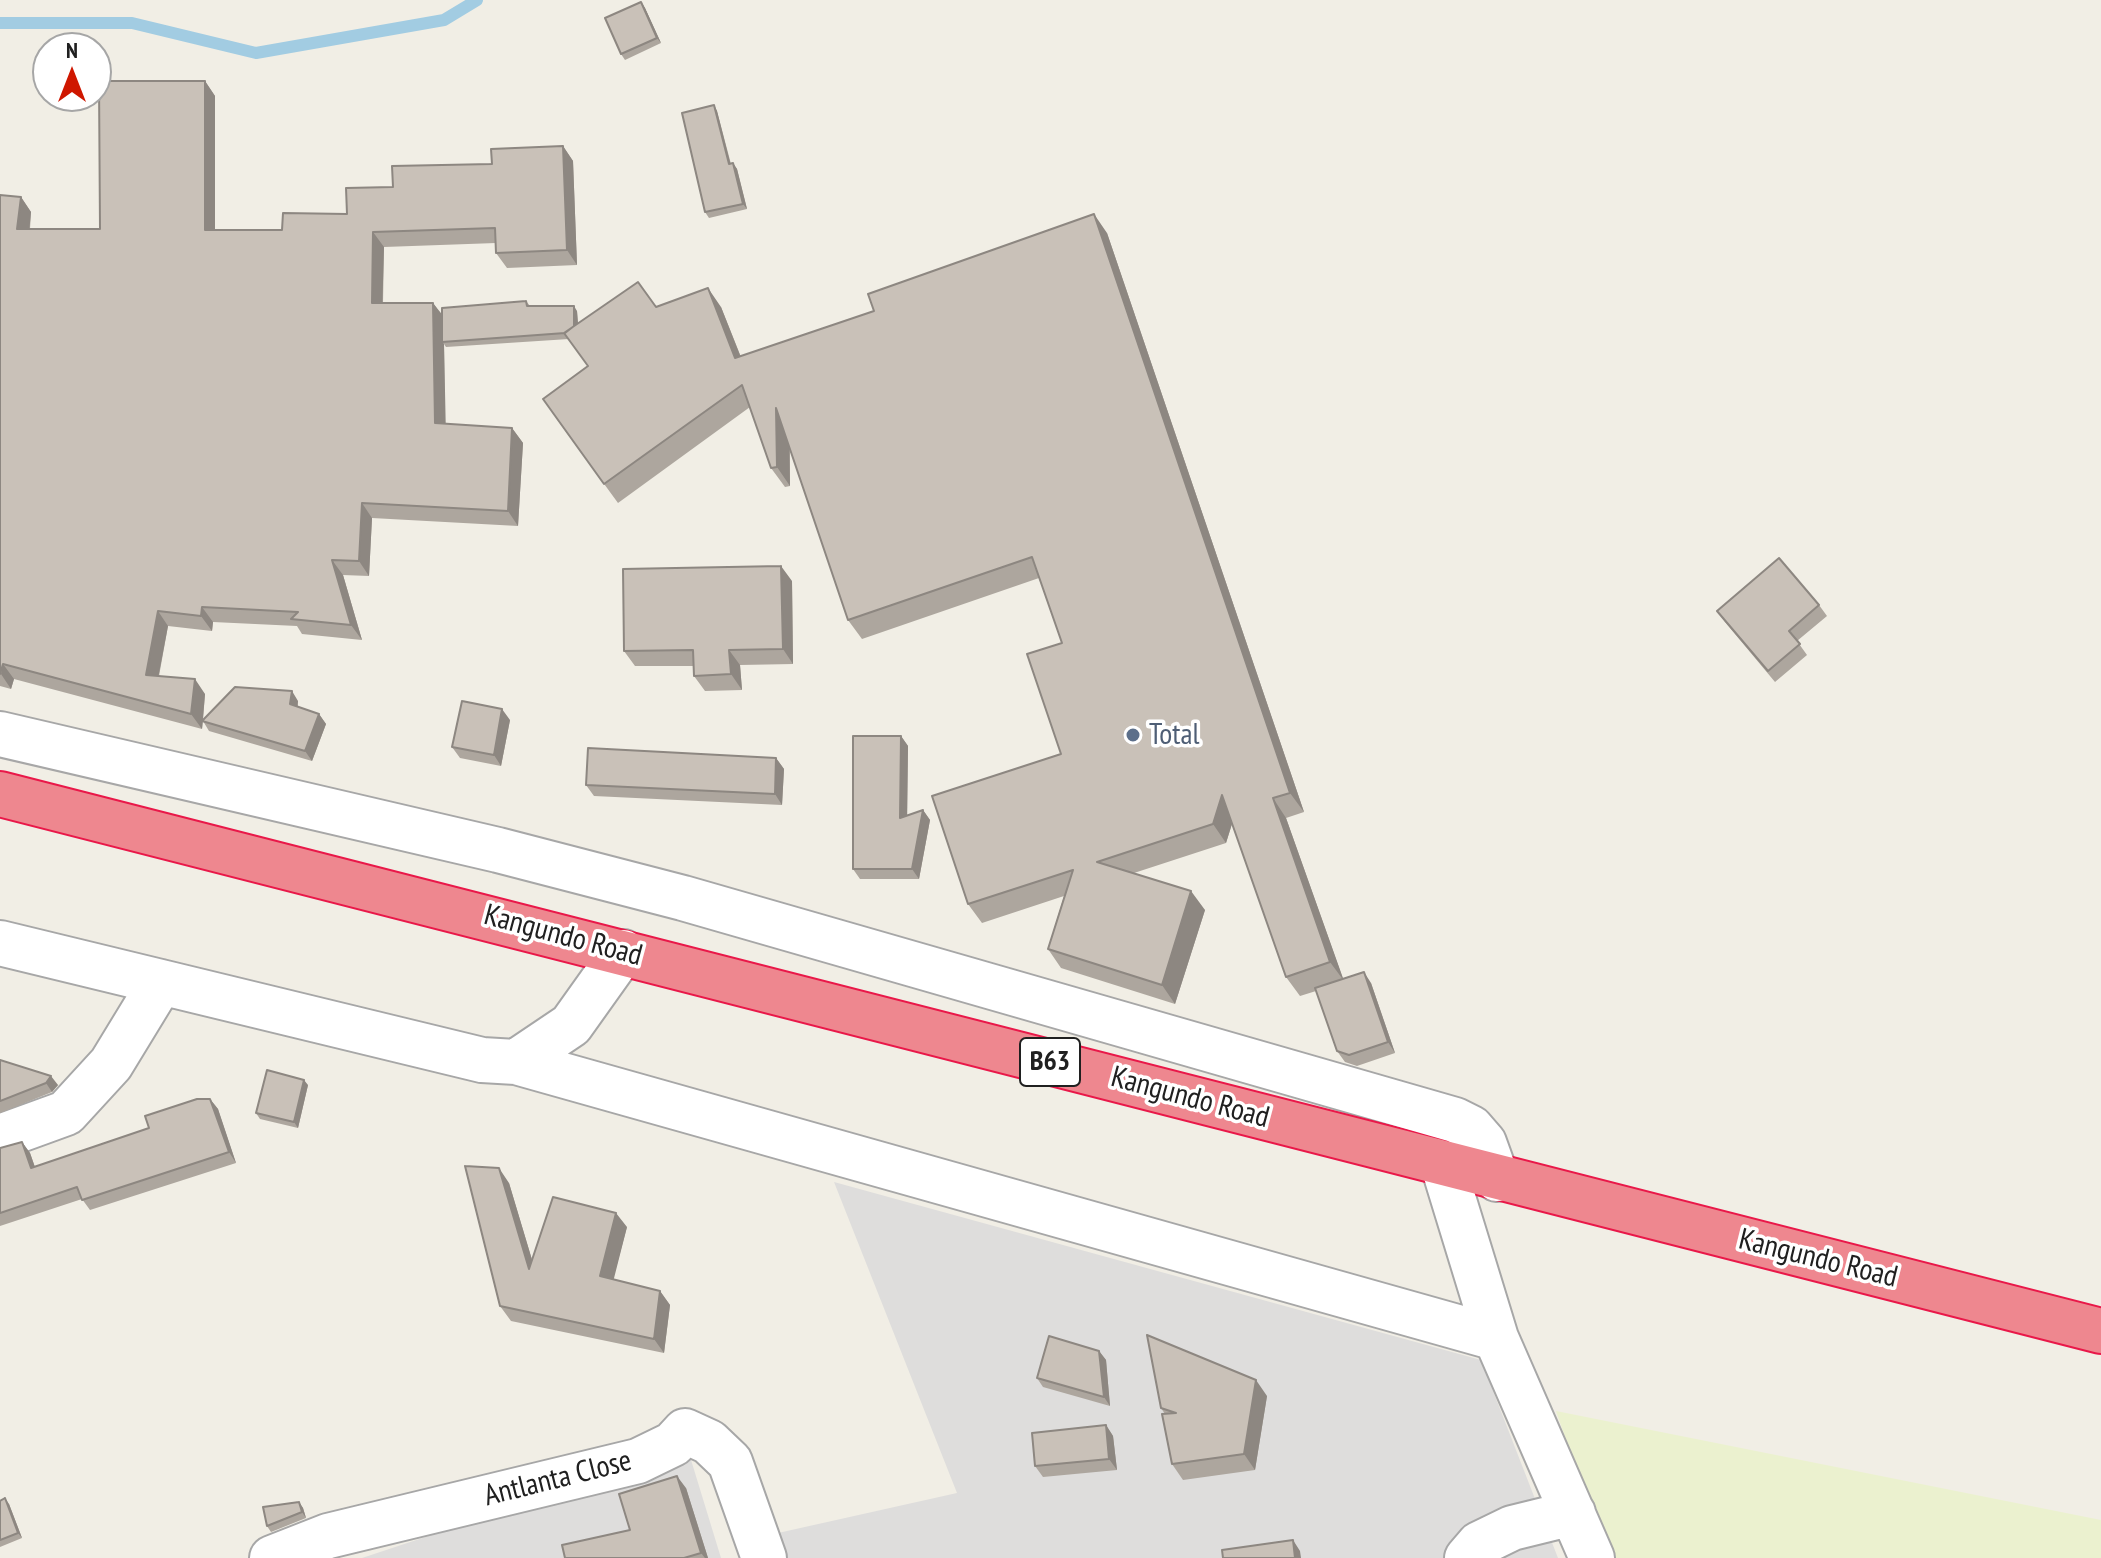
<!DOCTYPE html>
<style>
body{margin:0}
#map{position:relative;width:2101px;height:1558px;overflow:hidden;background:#f1eee5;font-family:"PT Sans Narrow",sans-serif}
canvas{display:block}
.north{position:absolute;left:32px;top:32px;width:80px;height:80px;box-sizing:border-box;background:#fff;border:2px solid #a6a6a6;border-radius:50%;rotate:0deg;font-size:22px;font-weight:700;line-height:32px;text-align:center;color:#202020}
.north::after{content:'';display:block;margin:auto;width:28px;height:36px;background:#cf1700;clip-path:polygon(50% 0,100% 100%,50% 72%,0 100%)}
</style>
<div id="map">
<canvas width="2101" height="1558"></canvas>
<div class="north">N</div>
</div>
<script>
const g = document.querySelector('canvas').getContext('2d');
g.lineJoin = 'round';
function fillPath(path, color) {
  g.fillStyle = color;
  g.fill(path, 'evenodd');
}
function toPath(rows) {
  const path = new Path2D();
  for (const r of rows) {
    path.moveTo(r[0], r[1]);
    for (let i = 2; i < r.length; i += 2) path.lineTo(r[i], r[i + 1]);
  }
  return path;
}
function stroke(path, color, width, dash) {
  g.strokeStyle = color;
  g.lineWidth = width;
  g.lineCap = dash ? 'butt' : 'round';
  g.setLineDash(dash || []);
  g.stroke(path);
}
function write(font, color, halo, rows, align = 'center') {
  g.font = font + ' "PT Sans Narrow",sans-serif';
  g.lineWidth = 7;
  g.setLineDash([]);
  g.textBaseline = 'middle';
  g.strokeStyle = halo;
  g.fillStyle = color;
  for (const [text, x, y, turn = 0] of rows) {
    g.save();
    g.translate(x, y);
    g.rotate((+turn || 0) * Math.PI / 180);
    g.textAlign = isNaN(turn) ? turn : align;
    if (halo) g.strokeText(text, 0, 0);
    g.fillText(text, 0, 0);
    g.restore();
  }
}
fillPath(toPath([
 [834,1182,1481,1360,1558,1558,782,1558,778,1533,957,1493],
 [688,1450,721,1558,362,1558]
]), '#dedddc');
fillPath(toPath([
 [1556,1411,2101,1520,2101,1558,1607,1558]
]), '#ebf1cf');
stroke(toPath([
 [0,23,132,23,256,53,444,20,477,0]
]), '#a2cce2', 12);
const minor = toPath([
 [0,734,498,850,683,898,1455,1120,1471,1128,1484,1143,1497,1179],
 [0,943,482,1060,516,1062,571,1025,623,952],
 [516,1062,1496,1338],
 [0,1137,66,1113,111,1064,161,982],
 [1443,1165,1496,1338,1592,1558],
 [272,1558,328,1536,638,1461,673,1444,685,1431,709,1442,730,1462,764,1558],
 [1467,1558,1479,1544,1512,1528,1573,1513]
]);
const highway = toPath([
 [0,794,2101,1331]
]);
stroke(minor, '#a7a7a7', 48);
stroke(highway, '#e91849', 48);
stroke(minor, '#fff', 44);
stroke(highway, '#ee878f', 44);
fillPath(toPath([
 [641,2,645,8,661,43,625,60,621,54],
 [205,81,215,96,215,230,282,230,347,214,393,187,563,146,573,161,577,265,507,268,496,253,496,243,384,247,383,303,433,303,442,316,526,301,530,306,577,311,578,323,656,307,721,307,741,357,1107,233,1304,812,1286,818,1343,979,1371,983,1395,1053,1357,1066,1345,1062,1337,1051,1316,991,1300,996,1286,977,1232,824,1226,843,1134,873,1205,910,1175,1004,1061,968,1048,949,1064,896,982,923,968,904,1061,754,1062,643,1039,578,862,639,848,620,790,448,790,486,785,487,771,468,750,407,618,503,556,418,588,366,569,339,446,347,444,344,445,424,512,428,523,443,518,526,372,518,369,576,343,575,362,640,302,634,297,626,213,622,212,631,168,626,159,676,205,694,203,720,298,701,298,707,319,714,326,724,312,761,209,731,203,721,202,729,14,679,11,689,0,686,0,195,21,197,31,212,30,229,100,229],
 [714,105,717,111,731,164,733,163,737,169,747,209,709,218,705,212],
 [792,581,793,664,740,665,742,690,705,691,694,676,694,666,635,666,624,651],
 [1819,605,1827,616,1797,641,1807,655,1775,682,1725,622,1717,611],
 [510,720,501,766,460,758,452,747],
 [901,736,908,746,907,815,923,810,930,820,919,879,860,879,853,869],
 [776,758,784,769,782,805,594,796,586,785],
 [0,1060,58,1085,52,1092,0,1113],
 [308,1085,298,1128,260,1119,256,1113],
 [210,1099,218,1109,236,1163,90,1210,82,1199,0,1226,0,1148,22,1142,30,1153,35,1167,149,1128],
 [509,1183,532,1260,627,1227,613,1279,660,1291,670,1305,664,1353,511,1321,500,1306],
 [1099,1351,1106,1360,1110,1406,1043,1387,1037,1378],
 [1267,1396,1255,1470,1183,1480,1172,1464,1165,1414,1161,1408],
 [1106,1425,1113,1436,1117,1470,1043,1477,1035,1466],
 [686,1488,708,1558,565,1558,630,1530],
 [0,1501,9,1504,22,1538,0,1547],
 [299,1502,303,1508,306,1518,271,1532,267,1526]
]), '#ada69e');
fillPath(toPath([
 [641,2,645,8,661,43,657,38],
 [205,81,215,96,215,245,205,230],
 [714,105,717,111,732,170,729,164],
 [563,146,573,161,577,265,567,250],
 [733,163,737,169,747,209,743,204],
 [21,197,31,212,28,244,17,229],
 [1094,214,1107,233,1304,812,1290,793],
 [373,232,384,247,382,317,372,303],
 [708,288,721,307,749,378,735,358],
 [433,303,444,317,442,342,444,344,446,438,435,423],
 [574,306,577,311,579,338,575,333],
 [776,408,789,427,790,486,777,467],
 [512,428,523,443,518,526,508,511],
 [362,503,372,518,369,576,359,561],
 [332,560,343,575,362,640,351,625],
 [781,566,792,581,793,664,783,649],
 [202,607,213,622,212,631,201,616],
 [158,611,168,626,156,689,146,675],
 [729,650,740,665,742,690,731,674],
 [3,664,14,679,11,689,1,674],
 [195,679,205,694,202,729,191,714],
 [292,691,298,701,296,714,290,704],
 [502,709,510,720,501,766,494,755],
 [319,714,326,724,312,761,305,751],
 [901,736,908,746,907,828,900,818],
 [776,758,784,769,782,805,775,794],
 [1222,795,1235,814,1226,843,1213,824],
 [1273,798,1286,818,1344,981,1330,962],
 [923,810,930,820,919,879,912,869],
 [1191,891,1205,910,1175,1004,1162,985],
 [1364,972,1371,983,1395,1053,1388,1042],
 [51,1076,58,1085,52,1092,46,1083],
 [304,1080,308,1085,298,1128,294,1122],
 [210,1099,218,1109,236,1163,229,1152],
 [22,1142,30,1153,39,1179,31,1168],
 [499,1168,509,1183,539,1283,529,1269],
 [616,1213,627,1227,611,1290,600,1276],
 [660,1291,670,1305,664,1353,654,1339],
 [1099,1351,1106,1360,1110,1406,1104,1397],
 [1256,1380,1267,1396,1255,1470,1244,1454],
 [1106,1425,1113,1436,1117,1470,1109,1459],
 [677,1476,686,1488,708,1558,705,1558,701,1553],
 [5,1498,9,1504,22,1538,18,1533],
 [299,1502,303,1508,306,1518,302,1512],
 [1293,1540,1300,1551,1301,1558,1295,1558]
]), '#8d8781');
const building = toPath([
 [641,2,657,38,621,54,605,18,641,2],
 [99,81,205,81,205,230,282,230,283,213,347,214,346,188,393,187,392,166,492,164,491,149,563,146,567,250,496,253,495,228,373,232,372,303,433,303,435,423,512,428,508,511,362,503,359,561,332,560,351,625,291,619,298,612,202,607,201,616,158,611,146,675,195,679,191,714,3,664,0,674,0,195,21,197,17,229,100,229,99,81],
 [714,105,729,164,733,163,743,204,705,212,682,113,714,105],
 [1094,214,1290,793,1273,798,1330,962,1286,977,1222,795,1213,824,1097,862,1191,891,1162,985,1048,949,1073,870,968,904,932,796,1061,754,1027,654,1062,643,1032,557,848,620,776,408,777,467,771,468,742,385,604,484,543,399,588,366,564,333,638,282,656,307,708,288,735,358,874,311,868,294,1094,214],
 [526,301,527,306,574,306,574,326,565,333,442,342,442,308,526,301],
 [1779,558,1819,605,1789,631,1800,644,1768,671,1717,611,1779,558],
 [781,566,783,649,729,650,731,674,694,676,693,650,624,651,623,569,781,566],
 [235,687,292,691,290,704,319,714,305,751,202,721,235,687],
 [462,701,502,709,494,755,452,747,462,701],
 [853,736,901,736,900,818,923,810,912,869,853,869,853,736],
 [588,748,776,758,775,794,586,785,588,748],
 [1364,972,1388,1042,1349,1055,1337,1051,1315,988,1364,972],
 [0,1060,51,1076,46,1083,0,1101,0,1060],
 [267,1070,304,1080,294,1122,256,1113,267,1070],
 [197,1099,210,1099,229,1152,82,1200,77,1187,0,1213,0,1148,22,1142,31,1168,149,1128,145,1116,197,1099],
 [465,1166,499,1168,529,1269,553,1197,616,1213,600,1276,660,1291,654,1339,500,1306,465,1166],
 [1147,1335,1256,1380,1244,1454,1172,1464,1162,1414,1176,1413,1161,1408,1147,1335],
 [1049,1336,1099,1351,1104,1397,1037,1378,1049,1336],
 [1106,1425,1109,1459,1035,1466,1032,1433,1106,1425],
 [677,1476,701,1553,684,1558,565,1558,562,1545,630,1530,619,1494,677,1476],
 [5,1498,18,1533,0,1540,0,1501,5,1498],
 [299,1502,302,1512,267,1526,263,1507,299,1502],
 [1293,1540,1295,1558,1223,1558,1222,1550,1293,1540]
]);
fillPath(building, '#c9c1b8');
stroke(building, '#8d8781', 2);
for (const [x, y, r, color] of [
 [1133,735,8,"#5c6f8a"]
]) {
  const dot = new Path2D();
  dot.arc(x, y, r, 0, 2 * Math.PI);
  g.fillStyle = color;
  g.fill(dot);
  stroke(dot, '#fff', 3);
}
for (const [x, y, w] of [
 [1050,1062,60]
]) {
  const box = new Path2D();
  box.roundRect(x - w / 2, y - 24, w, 48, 6);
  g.fillStyle = '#fff';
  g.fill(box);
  stroke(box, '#202020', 2);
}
write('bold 28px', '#202020', null, [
 ["B63",1050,1062]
]);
write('30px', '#4e5e75', '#fff', [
 ["Total",1149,735]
], 'left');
write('30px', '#202020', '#fff', [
 ["Kangundo Road",563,936,15],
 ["Kangundo Road",1190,1098,15],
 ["Kangundo Road",1818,1259,14],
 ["Antlanta Close",558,1479,-14]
]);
</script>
